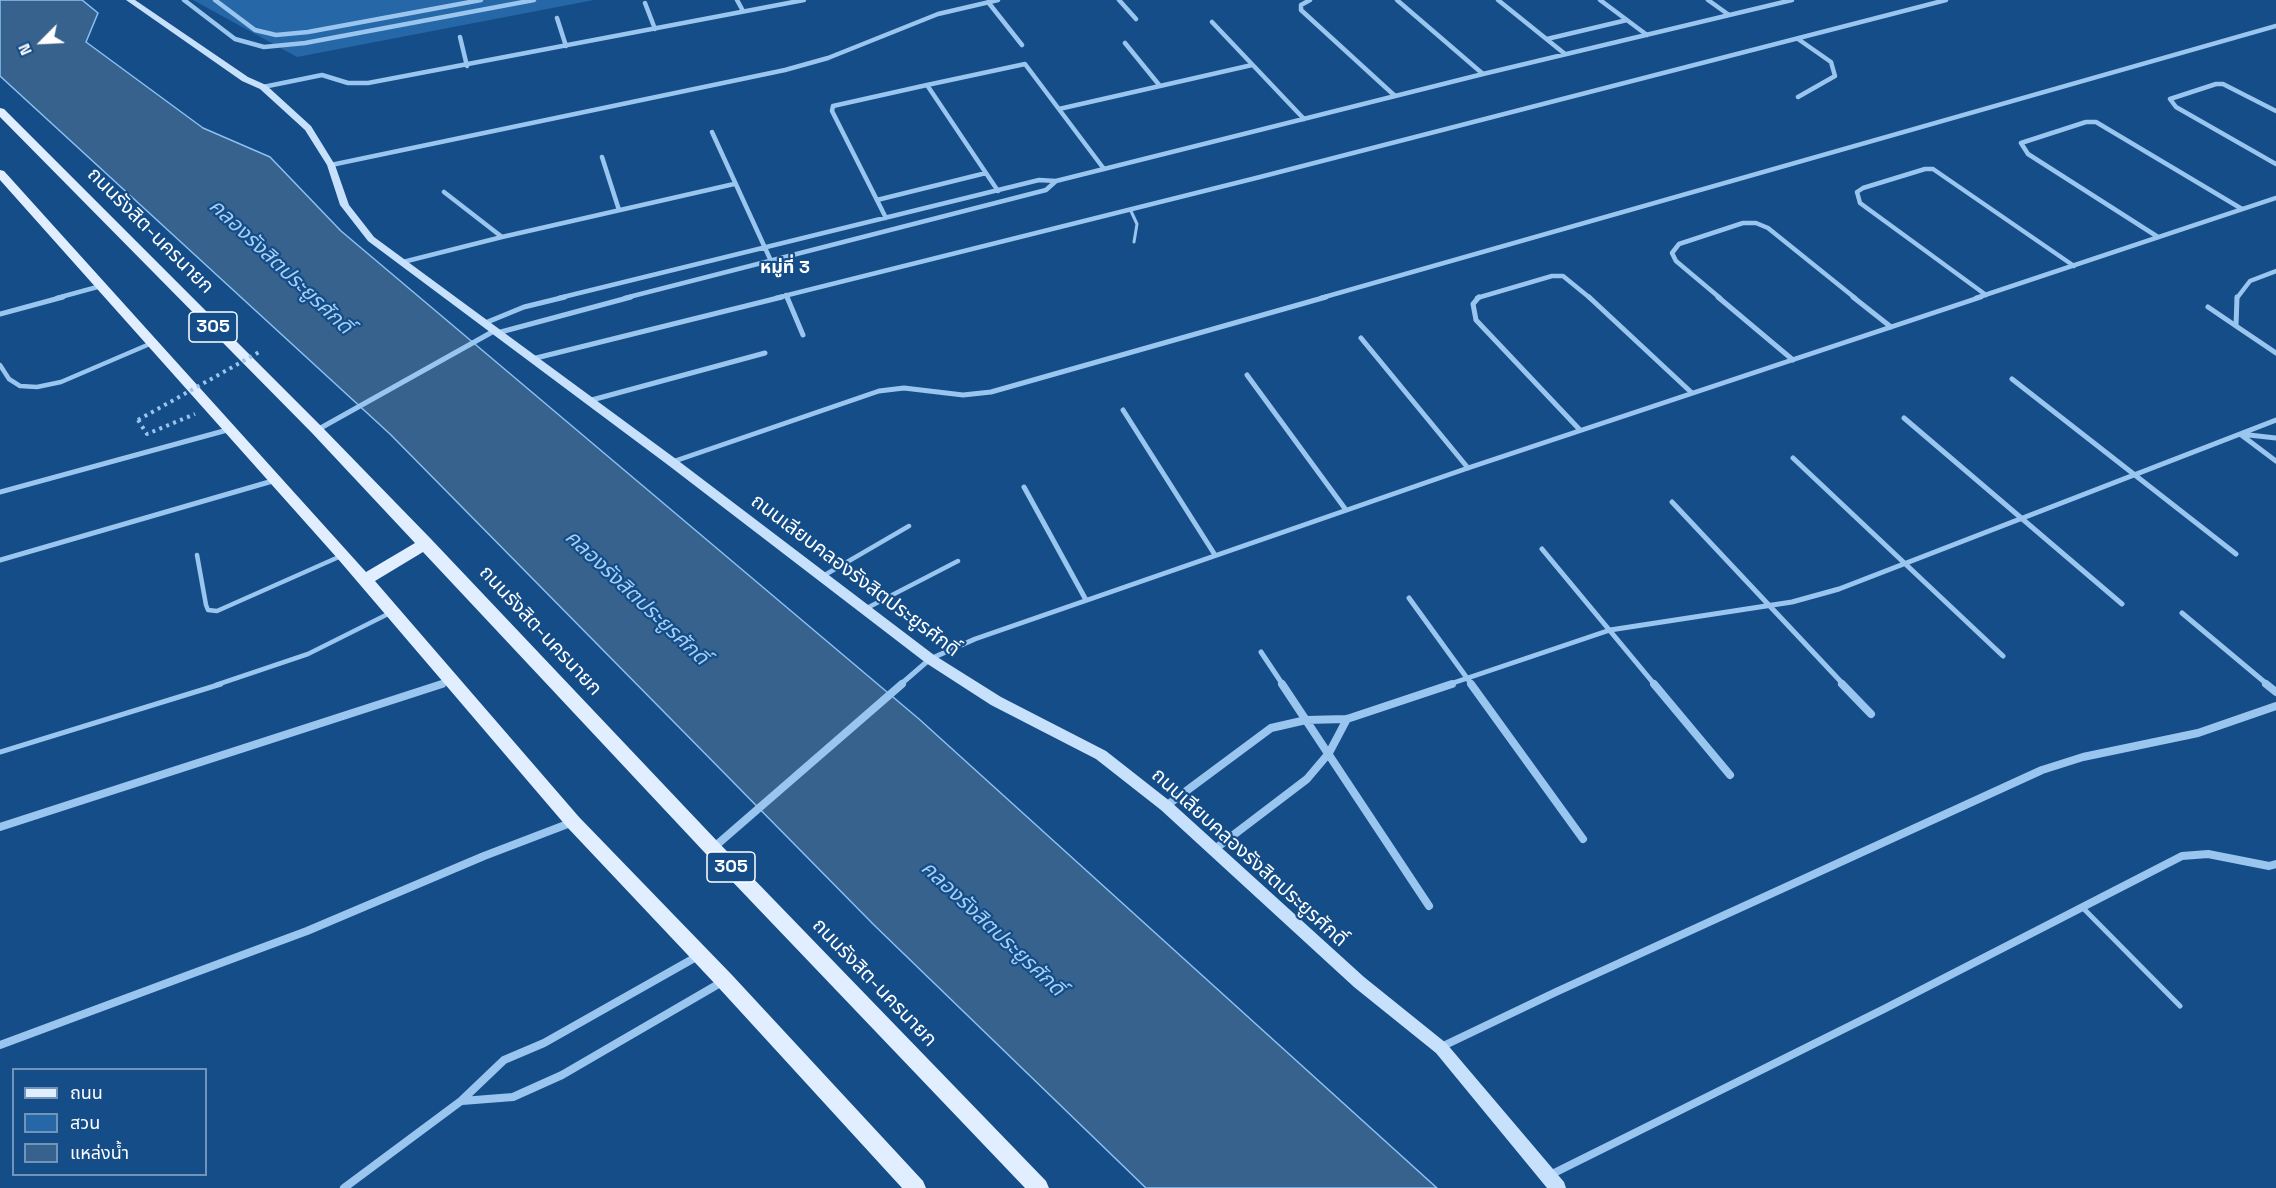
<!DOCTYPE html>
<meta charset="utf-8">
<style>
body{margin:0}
#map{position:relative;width:2276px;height:1188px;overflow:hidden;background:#144d88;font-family:"Space Grotesk","Noto Sans Thai",sans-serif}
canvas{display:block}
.legend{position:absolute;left:12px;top:1068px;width:195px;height:108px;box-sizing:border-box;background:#144d88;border:2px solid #7294b8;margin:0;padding:8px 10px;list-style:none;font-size:18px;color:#fff}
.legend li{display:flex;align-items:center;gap:12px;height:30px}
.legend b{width:30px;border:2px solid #7294b8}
.north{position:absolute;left:12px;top:12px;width:60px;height:60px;-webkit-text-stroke:4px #144d88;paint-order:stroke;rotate:246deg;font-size:16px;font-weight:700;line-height:24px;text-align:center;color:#fff}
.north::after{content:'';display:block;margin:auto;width:21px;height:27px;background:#fff;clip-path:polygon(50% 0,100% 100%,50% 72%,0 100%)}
</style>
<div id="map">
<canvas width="2276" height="1188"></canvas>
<ul class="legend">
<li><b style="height:8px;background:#e1eeff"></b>ถนน</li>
<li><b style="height:16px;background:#2667a7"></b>สวน</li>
<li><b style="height:16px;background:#37628d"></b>แหล่งน้ำ</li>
</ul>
<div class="north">N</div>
</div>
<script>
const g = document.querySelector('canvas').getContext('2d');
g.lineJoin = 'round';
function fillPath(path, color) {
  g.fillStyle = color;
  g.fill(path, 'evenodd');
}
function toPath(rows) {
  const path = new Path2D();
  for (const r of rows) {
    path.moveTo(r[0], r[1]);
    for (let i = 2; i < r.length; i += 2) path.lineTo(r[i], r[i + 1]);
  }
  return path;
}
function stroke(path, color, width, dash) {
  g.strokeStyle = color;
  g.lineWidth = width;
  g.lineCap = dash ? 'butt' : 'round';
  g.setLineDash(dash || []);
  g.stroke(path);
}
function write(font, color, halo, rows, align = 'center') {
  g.font = font + ' "Space Grotesk","Noto Sans Thai",sans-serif';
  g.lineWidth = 4.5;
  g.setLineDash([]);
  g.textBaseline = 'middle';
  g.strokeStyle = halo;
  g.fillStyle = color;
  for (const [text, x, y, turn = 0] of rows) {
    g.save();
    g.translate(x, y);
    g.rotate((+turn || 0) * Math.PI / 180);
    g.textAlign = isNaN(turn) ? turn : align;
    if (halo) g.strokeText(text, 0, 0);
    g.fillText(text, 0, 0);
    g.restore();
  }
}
fillPath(toPath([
 [193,0,594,0,297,57]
]), '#2667a7');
const water = toPath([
 [0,0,82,0,98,13,86,42,203,128,270,157,341,231,919,719,1437,1188,1146,1188,874,925,390,434,0,76,0,0]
]);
fillPath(water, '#37628d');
stroke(water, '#8bc1f3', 1.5);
stroke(toPath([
 [138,420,147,434,195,414]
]), '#99c5ef', 4, [3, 4.5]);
stroke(toPath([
 [1130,209,1137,224,1134,242]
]), '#99c5ef', 3);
stroke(toPath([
 [0,365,9,379,20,386,37,387,61,382,152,343],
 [197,555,206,605,208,610,217,611,341,556],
 [823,576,909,526],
 [867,608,958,561],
 [216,685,308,654,390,613]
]), '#99c5ef', 4.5);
stroke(toPath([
 [0,752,221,684],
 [2082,907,2180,1006]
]), '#99c5ef', 5);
stroke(toPath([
 [184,0,235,39,264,47,305,43,534,0],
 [215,0,255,30,276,35,308,32,481,0],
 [737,0,743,11],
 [1119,0,1136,19],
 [1310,0,1301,5,1301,10,1395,96],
 [1397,0,1483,74],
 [1498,0,1565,54],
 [1600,0,1647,35],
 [1708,0,1729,15],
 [988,2,1022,45],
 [645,3,655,29],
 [557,18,566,46],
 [1212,22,1304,119],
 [460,37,467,66],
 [1547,39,1627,20],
 [1798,39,1831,62,1835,76,1798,97],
 [927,85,1025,64,1104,169],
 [1160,86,1252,65],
 [263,87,322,75,348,83,368,83,804,0],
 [1059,109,1160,86,1125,43],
 [2276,111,2223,84,2216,84,2170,99,2176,107,2276,164],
 [712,132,771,261],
 [602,157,619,210],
 [331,165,785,70,828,58,938,14,998,0],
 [444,192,502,237,734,184],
 [877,200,986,173],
 [886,218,832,111,833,106,927,85,998,191],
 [2158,237,2028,154,2021,143,2086,122,2096,122,2242,209],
 [403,262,502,237],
 [786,295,787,298],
 [1986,295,1860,203,1857,192,1863,188,1925,169,1933,169,2074,266],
 [57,298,101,286],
 [559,298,1039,180,1056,181,1483,74,1792,0],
 [625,298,1046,190,1056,181],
 [776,298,1260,177,1946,0],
 [1321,298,2276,26],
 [1477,298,1552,276,1563,276,1590,298],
 [1720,298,1676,261,1672,253,1679,244,1743,223,1756,223,1768,228,1855,298],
 [1976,298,2276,198],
 [2237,298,2250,281,2276,271]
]), '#99c5ef', 4.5);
stroke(toPath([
 [787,297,803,335],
 [1479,297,1473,304,1476,320,1580,430],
 [1589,297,1692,393],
 [1718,297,1793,360],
 [1853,297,1891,327],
 [2237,297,2236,326,2276,353],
 [2208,307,2236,326],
 [0,314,63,297],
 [485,323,524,307,565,297],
 [497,333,631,297],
 [1361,338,1468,468],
 [532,359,782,297],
 [1247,375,1346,510],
 [2012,379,2236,554],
 [588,401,765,353],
 [1123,410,1215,555],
 [1904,418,2122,604],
 [317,430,494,331],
 [2276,438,2240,434,2276,461],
 [1793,458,2003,656],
 [672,462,879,391,904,388,963,395,991,392,1326,297],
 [1024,487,1086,600],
 [0,492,231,429],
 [1672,502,1844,685],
 [1542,549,1655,685],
 [0,560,276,480],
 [1409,598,1472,685],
 [2182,613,2268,685],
 [1261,652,1283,685],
 [437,685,450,681],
 [900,685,930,659,975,639,1468,468,1981,297],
 [1447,685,1610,630,1792,602,1839,589,2276,420]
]), '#99c5ef', 5);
stroke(toPath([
 [1282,684,1429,906],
 [1471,684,1583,839],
 [1654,684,1730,775],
 [1842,684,1871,714],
 [2266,684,2276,692],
 [1166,806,1271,728,1306,720,1347,719,1452,684],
 [0,827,442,684],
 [713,848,902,684],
 [1215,849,1307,779,1329,753,1347,719],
 [0,1045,307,931,484,856,573,822],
 [1441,1047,1556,992,2042,770,2083,757,2198,733,2276,706],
 [462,1101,513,1097,562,1075,722,982],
 [1548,1176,1884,1009,2182,856,2208,854,2269,866,2276,864],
 [344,1188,461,1101,504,1060,544,1043,698,956]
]), '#99c5ef', 8);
fillPath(toPath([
 [126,0,135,0,248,77,266,85,311,126,335,165,349,205,374,237,676,459,934,655,1001,697,1106,751,1171,802,1364,977,1446,1043,1564,1182,1566,1188,1547,1188,1436,1053,1354,987,1161,810,1096,759,991,705,926,663,668,465,368,241,340,205,327,165,305,130,260,89,242,81,126,0]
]), '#c7e0fb');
fillPath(toPath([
 [0,108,4,109,322,427,431,539,718,842,1046,1181,1049,1188,1025,1188,706,854,423,552,375,581,579,817,732,975,923,1181,926,1188,902,1188,718,987,567,827,338,559,0,180,0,170,4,171,366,572,415,543,312,433,0,117,0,108]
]), '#e1eeff');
stroke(toPath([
 [138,420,261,351]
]), '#99c5ef', 4, [3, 4.5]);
write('bold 18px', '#fff', '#144d88', [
 ["หมู่ที่ 3",785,268]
]);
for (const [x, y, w] of [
 [213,327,48],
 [731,867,48]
]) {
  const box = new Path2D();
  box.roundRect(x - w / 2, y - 15, w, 30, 4.5);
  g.fillStyle = '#144d88';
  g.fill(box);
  stroke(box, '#fff', 1.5);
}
write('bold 18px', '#fff', null, [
 ["305",213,327],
 ["305",731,867]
]);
write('20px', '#fff', '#144d88', [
 ["ถนนรังสิต-นครนายก",150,231,45],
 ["ถนนเลียบคลองรังสิตประยูรศักดิ์",855,576,37],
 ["ถนนรังสิต-นครนายก",540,631,47],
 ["ถนนเลียบคลองรังสิตประยูรศักดิ์",1249,858,42],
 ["ถนนรังสิต-นครนายก",874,983,46]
]);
write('italic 21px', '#a4cff7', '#144d88', [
 ["คลองรังสิตประยูรศักดิ์",280,267,43],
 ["คลองรังสิตประยูรศักดิ์",636,598,43],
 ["คลองรังสิตประยูรศักดิ์",992,929,43]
]);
</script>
